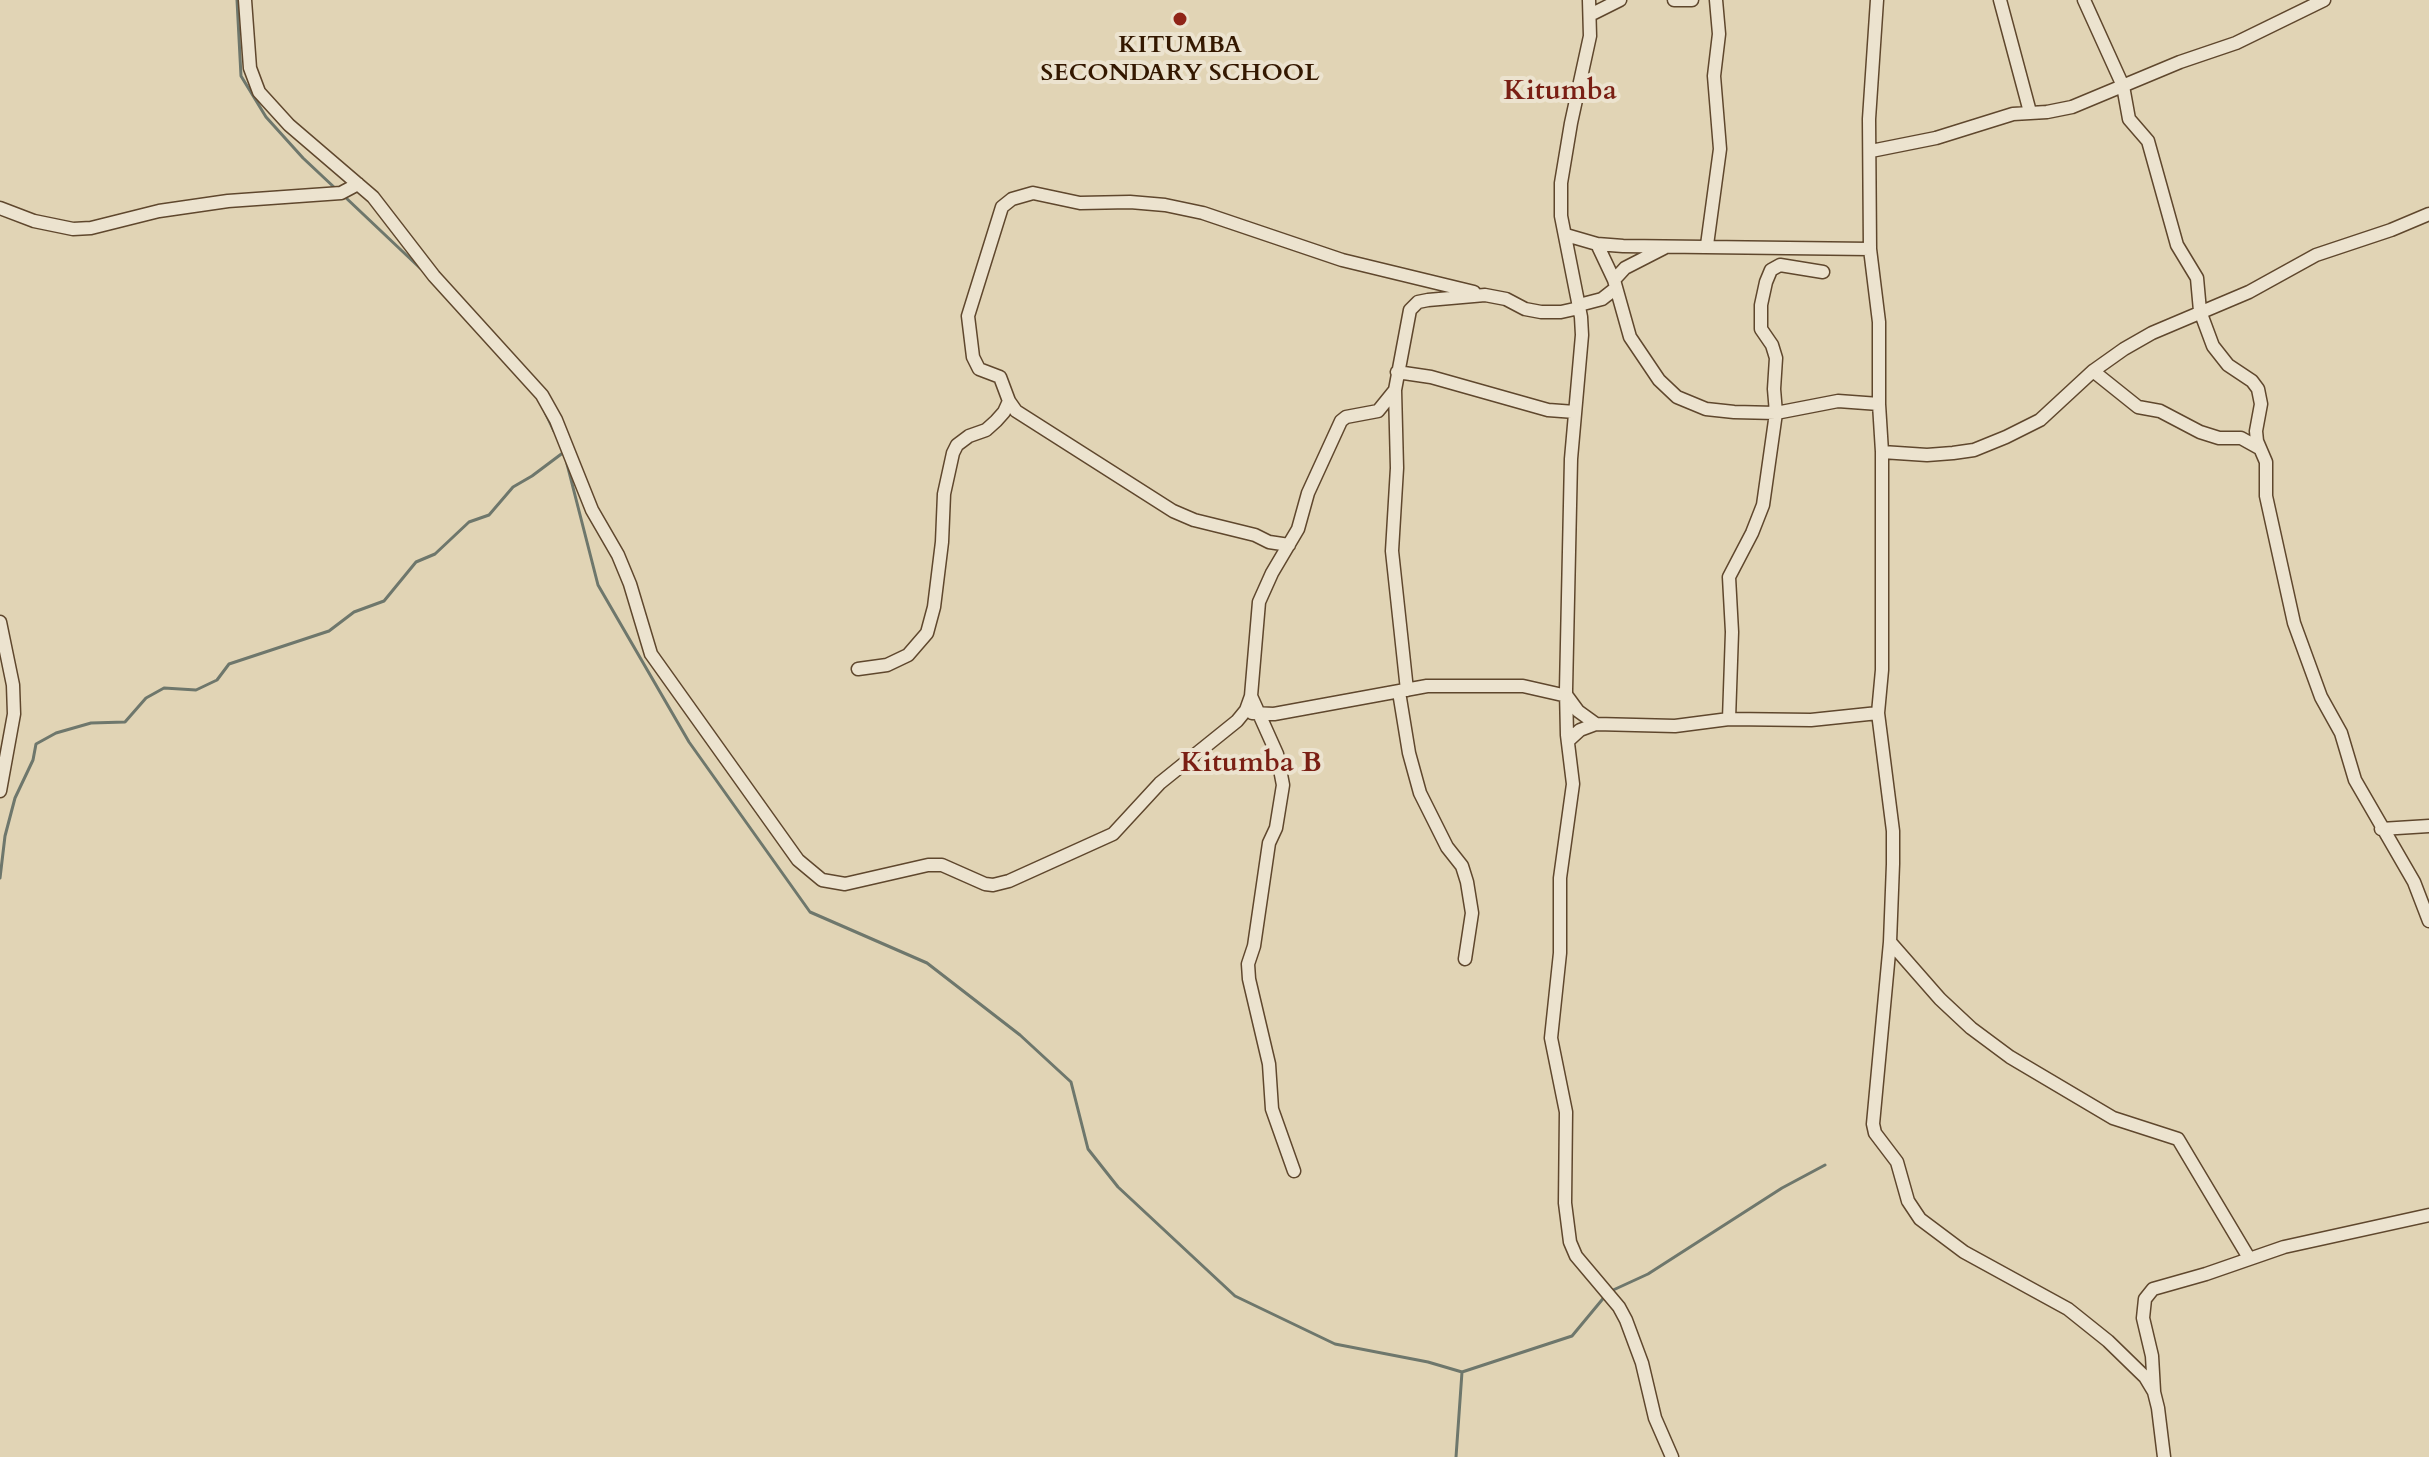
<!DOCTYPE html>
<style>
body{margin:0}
canvas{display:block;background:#e1d4b5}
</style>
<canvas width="2429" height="1457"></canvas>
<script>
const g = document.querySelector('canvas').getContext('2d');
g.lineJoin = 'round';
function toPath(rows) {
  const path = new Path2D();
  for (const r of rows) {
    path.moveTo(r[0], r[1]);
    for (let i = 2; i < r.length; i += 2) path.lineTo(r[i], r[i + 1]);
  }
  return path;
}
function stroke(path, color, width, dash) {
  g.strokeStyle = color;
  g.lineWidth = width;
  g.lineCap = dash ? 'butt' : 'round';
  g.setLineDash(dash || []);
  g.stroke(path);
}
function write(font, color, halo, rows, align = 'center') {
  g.font = font + ' Cardo,serif';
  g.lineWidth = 8;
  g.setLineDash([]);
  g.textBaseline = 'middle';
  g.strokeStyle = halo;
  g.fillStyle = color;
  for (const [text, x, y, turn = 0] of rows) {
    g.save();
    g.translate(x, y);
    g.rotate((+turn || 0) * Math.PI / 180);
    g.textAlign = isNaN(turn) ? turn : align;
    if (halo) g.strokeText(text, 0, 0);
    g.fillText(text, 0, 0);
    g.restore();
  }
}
stroke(toPath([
 [237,0,241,76,266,117,303,158,336,189],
 [344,196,420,268],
 [545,412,554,431],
 [567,464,598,585,689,742,810,912,927,963,1020,1035,1071,1082,1088,1149,1118,1187,1235,1296,1335,1344,1428,1362,1462,1372,1456,1457],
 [0,878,5,836,15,798,33,760,36,744,56,733,91,723,125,722,146,698,164,688,196,690,217,680,229,664,329,631,354,612,384,601,416,562,435,554,469,522,489,515,513,487,532,476,564,452],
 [1611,1291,1648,1274,1782,1188,1825,1165],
 [1462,1372,1572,1336,1606,1295]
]), '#6e776c', 3);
const minor = toPath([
 [245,0,250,68,259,92,289,125,373,197,434,276,542,395,556,420,592,510,618,555,630,584,651,654,798,860,822,880,845,884,928,865,942,865,985,884,993,885,1009,881,1113,834,1160,783,1237,721,1246,710,1251,696,1259,602,1272,573,1298,529,1308,493,1341,421,1346,417,1378,411,1395,390,1410,310,1418,302,1428,300,1485,295,1506,299,1525,309,1541,312,1561,312,1579,308],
 [1589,0,1590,36,1571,123,1561,183,1561,216,1581,317,1582,335,1571,459,1566,690,1567,735,1573,784,1560,878,1560,953,1551,1038,1566,1112,1565,1203,1570,1242,1576,1256,1619,1307,1626,1320,1642,1363,1655,1418,1672,1457],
 [1674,0,1692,0],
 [1877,0,1869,119,1870,249,1879,322,1879,404,1882,452,1882,670,1878,713,1893,831,1893,864,1890,942,1873,1124,1875,1133,1897,1162,1908,1201,1920,1219,1964,1252,2068,1309,2108,1341,2145,1377,2154,1392,2158,1408,2164,1457],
 [2000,0,2030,112],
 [2084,0,2123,86,2129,119,2148,141,2177,245,2197,278,2200,311,2213,346,2228,365,2252,381,2258,389,2261,404,2256,431,2257,441,2266,462,2266,496,2294,623,2321,697,2341,733,2355,780,2414,882,2429,921],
 [1590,15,1620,0],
 [1871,151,1936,138,2013,114,2047,112,2072,107,2180,62,2236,43,2324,0],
 [0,208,34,221,73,229,91,228,159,211,228,201,341,193,358,184],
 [1566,235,1597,244,1623,246,1870,249],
 [1597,244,1614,280,1630,337,1659,380,1677,397,1706,409,1734,412,1776,413,1838,401,1879,404],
 [1707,245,1720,149,1714,76,1719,34,1716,0],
 [1614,280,1625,268,1664,248],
 [1579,305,1602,299,1616,288],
 [2093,371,2138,407,2160,411,2200,432,2219,438,2241,438,2259,448],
 [1397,372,1431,377,1548,410,1575,412],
 [1395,390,1397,468,1392,551,1407,690],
 [1882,452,1927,455,1953,453,1974,450,2006,437,2040,420,2093,371,2124,349,2152,333,2249,292,2316,255,2391,230,2429,214],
 [1289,545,1269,542,1255,535,1194,520,1173,511,1016,411,1009,401,1000,377,979,369,973,357,968,316,1002,207,1012,199,1033,193,1080,203,1130,202,1165,205,1203,213,1342,260,1474,292],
 [0,622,13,685,14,714,0,791],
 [858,669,887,665,908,655,927,633,934,607,942,542,944,494,953,453,957,445,969,436,986,430,996,421,1004,412,1009,401],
 [1399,692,1409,753,1420,793,1447,847,1462,866,1467,882,1472,913,1465,959],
 [1251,696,1277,754,1283,785,1276,828,1269,843,1254,946,1248,964,1249,979,1269,1064,1272,1109,1294,1171],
 [1252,713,1274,714,1427,686,1523,686,1567,696,1578,711,1596,724],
 [1729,719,1732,632,1729,577,1752,533,1763,505,1776,413,1774,389,1776,358,1772,345,1761,329,1761,305,1766,282,1771,270,1780,265,1823,272],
 [1568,741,1580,730,1596,724,1675,726,1729,719,1811,720,1878,713],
 [2381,829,2429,826],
 [1890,942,1940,999,1971,1028,2010,1057,2113,1118,2178,1139,2249,1258],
 [2154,1391,2152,1356,2143,1318,2145,1299,2153,1289,2206,1274,2284,1247,2429,1215]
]);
stroke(minor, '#5f472d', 15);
stroke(minor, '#ece3cf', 12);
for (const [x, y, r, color] of [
 [1180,19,8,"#8f2418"]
]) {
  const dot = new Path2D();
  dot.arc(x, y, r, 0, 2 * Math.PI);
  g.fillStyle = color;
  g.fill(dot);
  stroke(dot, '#ece3cf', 3);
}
write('bold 24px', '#341800', '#ece3cf', [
 ["KITUMBA",1180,46],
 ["SECONDARY SCHOOL",1180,74]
]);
write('bold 28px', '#7a1f14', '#ece3cf', [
 ["Kitumba",1560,93],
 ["Kitumba B",1251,765]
]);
</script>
